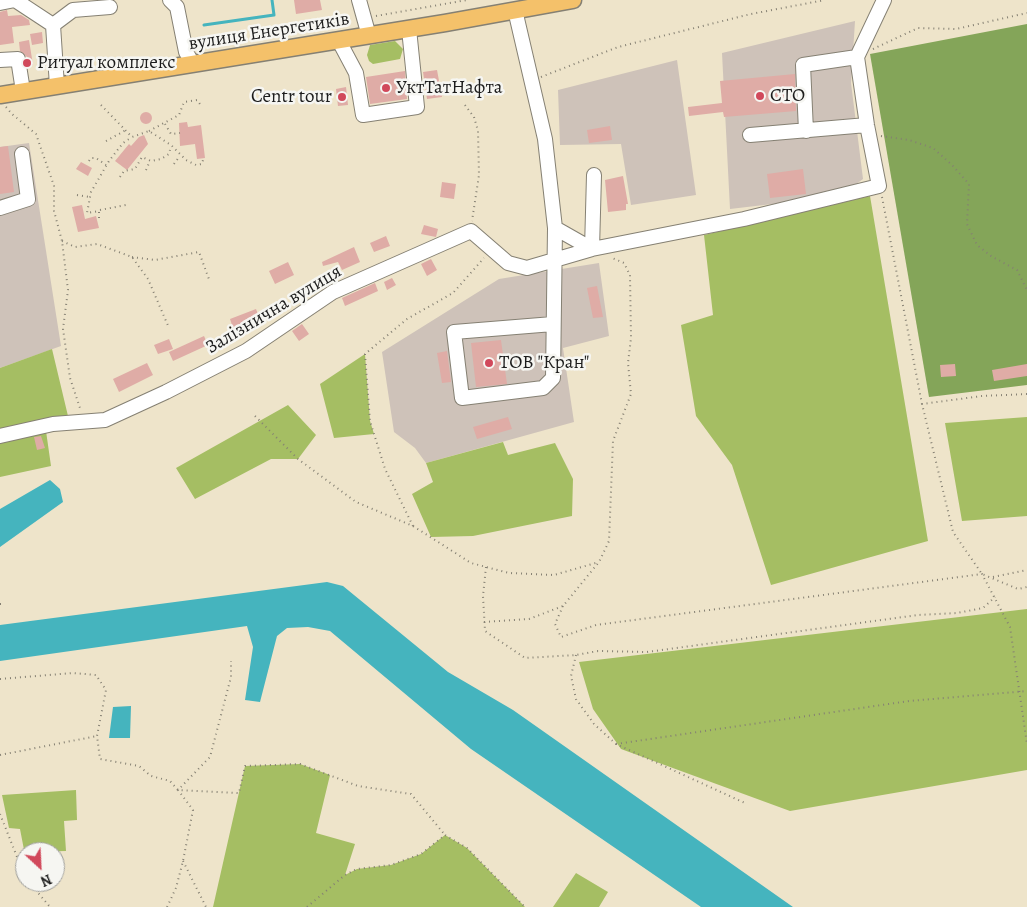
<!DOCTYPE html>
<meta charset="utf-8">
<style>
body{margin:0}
#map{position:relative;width:1027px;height:907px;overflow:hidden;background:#eee4ca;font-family:Alegreya,serif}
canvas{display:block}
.north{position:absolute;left:15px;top:842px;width:50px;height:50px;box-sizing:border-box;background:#f6f6f2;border:1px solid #9f9f9c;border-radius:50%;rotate:155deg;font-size:14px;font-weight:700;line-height:20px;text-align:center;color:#1c1c1c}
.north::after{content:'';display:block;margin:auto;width:18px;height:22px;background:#d1495b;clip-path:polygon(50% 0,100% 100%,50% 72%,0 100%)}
</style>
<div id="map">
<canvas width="1027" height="907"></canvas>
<div class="north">N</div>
</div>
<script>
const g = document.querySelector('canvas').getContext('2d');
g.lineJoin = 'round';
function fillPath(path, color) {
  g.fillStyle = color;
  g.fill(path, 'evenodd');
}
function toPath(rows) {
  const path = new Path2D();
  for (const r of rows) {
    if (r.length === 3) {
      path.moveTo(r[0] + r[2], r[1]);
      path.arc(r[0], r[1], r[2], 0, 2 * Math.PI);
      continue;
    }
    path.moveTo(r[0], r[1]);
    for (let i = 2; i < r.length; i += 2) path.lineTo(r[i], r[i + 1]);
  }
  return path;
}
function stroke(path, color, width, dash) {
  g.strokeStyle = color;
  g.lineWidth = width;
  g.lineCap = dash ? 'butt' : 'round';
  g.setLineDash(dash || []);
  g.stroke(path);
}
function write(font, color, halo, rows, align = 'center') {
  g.font = font + ' Alegreya,serif';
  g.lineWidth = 5;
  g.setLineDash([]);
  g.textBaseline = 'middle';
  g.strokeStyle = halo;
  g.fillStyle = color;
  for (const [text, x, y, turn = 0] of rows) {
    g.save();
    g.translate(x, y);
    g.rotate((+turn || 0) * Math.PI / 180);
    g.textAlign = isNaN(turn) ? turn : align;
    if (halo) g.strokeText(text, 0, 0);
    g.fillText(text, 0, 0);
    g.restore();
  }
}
fillPath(toPath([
 [855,21,851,83,863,179,840,196,730,209,722,53],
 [677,60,696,195,631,205,621,144,560,145,558,90],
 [29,143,61,346,0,368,0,147],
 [599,263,609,336,563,348,574,422,426,463,415,448,394,432,382,352,499,279]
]), '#cec2b9');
fillPath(toPath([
 [395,41,403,49,400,59,373,64,369,61,367,55,370,45],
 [870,196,928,541,771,585,732,465,696,416,681,325,713,315,704,235],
 [52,349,68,416,0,429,0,368],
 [365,354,370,421,374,434,334,438,320,384],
 [288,405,316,435,298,459,271,459,195,499,176,468],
 [1027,417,1027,516,962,521,945,423],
 [46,431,51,466,0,477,0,442],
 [503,442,508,455,555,443,573,479,572,516,473,536,431,537,412,494,433,482,426,463],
 [1027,609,1027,770,790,811,621,749,593,709,579,662],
 [300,764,330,775,316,833,355,844,345,875,357,869,391,865,421,854,445,835,467,848,525,907,213,907,245,766],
 [76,790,77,820,64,821,66,851,25,852,25,855,20,829,9,828,2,795],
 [576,873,608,892,599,907,553,907]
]), '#a5be63');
fillPath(toPath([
 [1027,24,1027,385,929,397,870,54]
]), '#84a559');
fillPath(toPath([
 [50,480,60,489,63,502,0,547,0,509],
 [327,582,343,586,448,672,513,710,793,907,701,907,471,749,330,631,308,627,287,628,277,636,260,702,245,700,253,647,247,626,0,661,0,625],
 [131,706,130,738,109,738,113,707]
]), '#45b4be');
stroke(toPath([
 [204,25,274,15,272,0]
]), '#45b4be', 3);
fillPath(toPath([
 [294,0,320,0,322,10,296,14],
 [7,10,8,16,21,15,29,20,30,25,12,27,14,43,0,45,0,12],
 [42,32,43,43,32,45,30,34],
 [29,40,33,65,28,66,27,57,20,51,19,42],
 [437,70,442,97,427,99,423,72],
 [405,71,407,99,370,104,366,77],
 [795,74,796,111,724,117,723,112,689,116,688,107,722,103,720,81],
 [346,87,348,105,338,106,336,89],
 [146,118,6],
 [187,122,188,127,201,125,205,158,197,159,195,144,180,146,179,123],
 [610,126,612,140,589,143,587,130],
 [144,135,148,144,127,170,115,161,129,144,131,146,139,137],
 [8,146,14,192,0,194,0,147],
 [81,162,92,168,88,176,76,169],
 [803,169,806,194,770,198,767,174],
 [623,176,628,204,626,204,626,210,608,212,605,180],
 [442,182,456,184,454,199,440,197],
 [82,205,85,219,96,216,99,228,78,232,72,207],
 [424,225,438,229,436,237,421,234],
 [386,236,390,246,374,252,370,243],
 [354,247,360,262,342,270,338,262,323,266,322,262],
 [431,259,437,270,427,276,421,264],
 [288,262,294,275,275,284,269,271],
 [392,278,396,285,387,290,384,282],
 [375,283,378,291,345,306,342,298],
 [597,286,603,317,593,318,587,288],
 [256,309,261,322,234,331,230,319],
 [302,324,309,334,299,341,292,331],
 [204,336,208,345,173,361,169,352],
 [169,339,173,349,158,354,154,345],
 [501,340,507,384,476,387,471,343],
 [447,351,451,382,442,383,437,353],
 [147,363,153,375,119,392,113,379],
 [955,364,956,376,941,377,940,365],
 [1027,364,1027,376,994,381,992,370],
 [508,417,512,429,477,439,473,427],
 [41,436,45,448,37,450,34,437]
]), '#dfaca6');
const minor = toPath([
 [170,0,177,7,186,52,193,64],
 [359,0,369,36],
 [0,3,15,0,53,25,57,86],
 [515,10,545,139,555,228,553,378,543,388,462,398,454,332,553,324],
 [53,25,73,10,110,7],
 [339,41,356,73,363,115,417,107,409,29],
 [0,60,18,59,23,91],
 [806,131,803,65,857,57],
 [750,135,867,125],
 [0,208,28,199,22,154],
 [555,228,592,249,594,175],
 [0,436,53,424,105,420,166,392,246,351,333,292,471,231,508,263,527,268,592,249,744,219,879,186,867,125,857,57,884,0]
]);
const major = toPath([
 [0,95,445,23,573,0]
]);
stroke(minor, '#858073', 16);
stroke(major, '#858073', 19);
stroke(toPath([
 [376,16,467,0],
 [226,44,352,20],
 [873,49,918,28,956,29,1027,13],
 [541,77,618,47,751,14,825,0],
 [101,105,132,137,149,131,171,145,186,160,196,165,202,164,203,160],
 [465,105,474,117,478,131,479,175,472,221],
 [6,107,12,114,36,134,54,186,54,211,62,241,68,290,63,329,70,378,81,411],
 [165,124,171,134,180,133],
 [149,131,179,115,184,102,197,100,202,107],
 [881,136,909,140,933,148,952,165,969,184,967,224,977,245,991,256,1017,270,1027,290],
 [106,141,126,130],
 [89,161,91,158,96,158,106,165],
 [174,164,180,156],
 [146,170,150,161],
 [120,177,124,171,135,169,142,157,151,161,161,159,169,154,171,146],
 [77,195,90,197],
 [882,197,922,404],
 [100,210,126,205],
 [99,218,99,211,87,213,91,192,109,161,123,143,132,137],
 [62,241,75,247,97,244,132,257,148,279,169,328],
 [132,257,155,260,199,252,210,282],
 [1027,394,982,396,922,404,953,532,982,574,1018,589,1027,587],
 [255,416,298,459,356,502,413,526,471,563,509,573,554,575,599,562],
 [413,526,385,469,370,421,365,354,407,319,453,293,484,258],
 [486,567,483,596,485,631,525,658,576,655,598,651,647,652,918,615,957,613,983,608,995,597],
 [993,577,1027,570],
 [0,604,3,604],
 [563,606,555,624,561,637,596,625,982,574,1010,627,1027,744],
 [484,622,529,619,563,606,599,562,609,541,613,441,631,394,628,363,631,338,630,275,624,263,610,257],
 [576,655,571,676,576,699,594,724,616,744,747,804],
 [0,679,73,673,96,675,106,690,97,736,100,759,139,766,151,776,170,781,178,790,239,793,245,766,300,764,358,786,411,794,445,835],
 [616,744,909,701,1027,691],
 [0,755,97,736],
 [0,814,25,877],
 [183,861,206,907],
 [29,882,50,907],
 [167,907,176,888,183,861,193,810,178,790,210,757,231,677,231,661],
 [307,907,345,875,357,869,391,865,421,854,445,835,467,848,525,907]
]), '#858073', 2, [1, 4]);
stroke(minor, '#fff', 14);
stroke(major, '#f4c16a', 16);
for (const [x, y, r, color] of [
 [27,63,5,"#d1495b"],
 [386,88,5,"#d1495b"],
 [760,96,5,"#d1495b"],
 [342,97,5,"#d1495b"],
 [489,363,5,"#d1495b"]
]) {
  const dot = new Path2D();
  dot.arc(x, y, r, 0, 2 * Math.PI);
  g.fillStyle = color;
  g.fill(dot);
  stroke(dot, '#f6f6f2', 2);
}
write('19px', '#1c1c1c', '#f6f6f2', [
 ["вулиця Енергетиків",269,32,-9],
 ["Залізнична вулиця",274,310,-31]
]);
write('19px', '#1c1c1c', '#f6f6f2', [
 ["Ритуал комплекс",37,63],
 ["УктТатНафта",396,88],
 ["СТО",770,96],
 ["Centr tour",332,97,"right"],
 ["ТОВ \"Кран\"",499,363]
], 'left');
</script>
